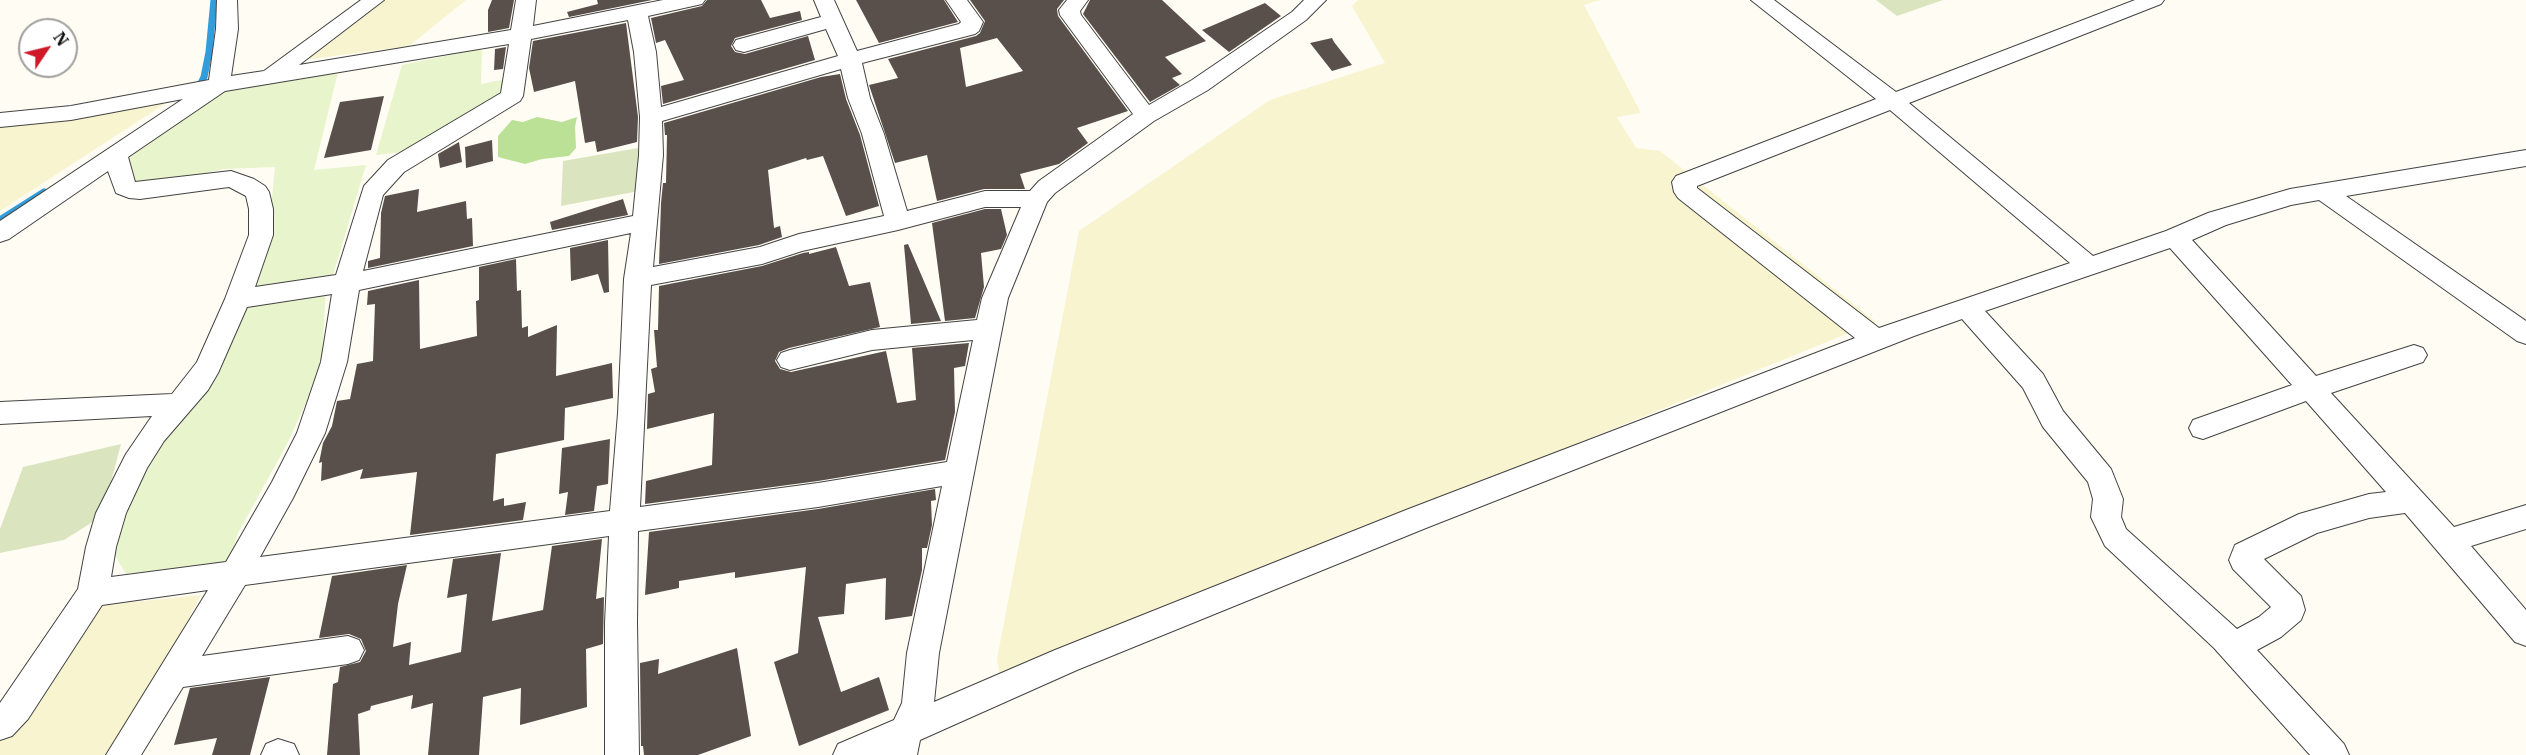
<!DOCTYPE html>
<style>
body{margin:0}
#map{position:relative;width:2526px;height:755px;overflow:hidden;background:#fffcf3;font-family:"IBM Plex Serif",serif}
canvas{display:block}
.north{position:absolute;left:18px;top:18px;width:60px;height:60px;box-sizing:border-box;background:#fff;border:2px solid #9f9f9f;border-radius:50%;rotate:55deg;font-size:16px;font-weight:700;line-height:24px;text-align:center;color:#101010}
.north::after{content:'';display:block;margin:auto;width:21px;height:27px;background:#cf1928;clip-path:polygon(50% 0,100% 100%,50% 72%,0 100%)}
</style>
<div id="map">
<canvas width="2526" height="755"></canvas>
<div class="north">N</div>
</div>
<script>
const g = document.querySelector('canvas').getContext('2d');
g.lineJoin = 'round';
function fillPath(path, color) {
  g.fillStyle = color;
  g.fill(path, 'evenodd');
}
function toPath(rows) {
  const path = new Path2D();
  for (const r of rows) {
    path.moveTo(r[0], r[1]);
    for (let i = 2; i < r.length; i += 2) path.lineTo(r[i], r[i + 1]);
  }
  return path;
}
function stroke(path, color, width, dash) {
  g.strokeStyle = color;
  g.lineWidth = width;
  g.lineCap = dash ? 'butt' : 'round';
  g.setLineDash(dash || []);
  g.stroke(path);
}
fillPath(toPath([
 [379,0,466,0,409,46,304,60],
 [1358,0,1600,0,1584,5,1641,113,1617,117,1636,148,1660,151,1876,322,1000,678,997,659,1079,231,1270,100,1385,63,1352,6],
 [180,94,0,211,0,121],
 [201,595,135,719,113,755,0,755,0,737,103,605]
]), '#f8f4d0');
fillPath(toPath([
 [537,117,562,122,577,117,575,127,576,148,569,156,542,159,525,164,498,157,498,136,512,120,523,122]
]), '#bae196');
fillPath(toPath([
 [1876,0,1943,0,1897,16],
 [638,148,639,191,561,206,563,161],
 [121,444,102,516,64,540,0,553,0,529,23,467]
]), '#dae5c0');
fillPath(toPath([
 [479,49,482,51,481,84,511,78,506,98,412,151,376,155,402,65],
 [339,68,314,170,366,165,333,275,239,290,245,277,266,259,275,167,224,169,124,191,125,160,213,96,224,90],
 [326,291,321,370,287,444,238,533,229,562,126,574,109,545,137,478,236,308]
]), '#e8f4cb');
stroke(toPath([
 [198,89,204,77,209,52,214,0],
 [0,220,44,192]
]), '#329dda', 7);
fillPath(toPath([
 [492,0,514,0,509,28,488,32,488,10],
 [597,0,652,0,569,17,567,12,598,4],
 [707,0,761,0,770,18,800,11,802,20,735,38,731,46,735,52,745,54,808,36,815,60,663,104,661,86,684,80,665,40,656,43,651,18,702,6],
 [856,0,944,0,958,22,879,43],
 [970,0,1064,0,1057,9,1058,16,1128,111,1077,128,1088,143,1059,164,1020,174,1025,189,984,189,937,201,927,155,895,163,869,85,898,78,888,59,976,36,980,33,985,21],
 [997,38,1023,71,966,87,960,48],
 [1090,0,1162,0,1206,41,1165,57,1182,74,1172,78,1180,85,1150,102,1083,14],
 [1265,3,1281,16,1229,52,1202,30],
 [626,23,638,117,637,142,597,152,595,141,585,143,575,81,534,92,529,68,533,41],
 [1332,38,1334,42,1352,65,1332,71,1310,43],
 [506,47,503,69,494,70,495,49],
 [840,74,846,99,860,135,879,206,846,216,823,156,807,160,806,158,768,170,774,228,780,226,782,237,759,245,659,264,661,203,663,183,666,183,667,135,665,135,664,123,821,77],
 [384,96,371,150,324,158,340,102],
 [492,140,493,161,466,168,465,147],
 [459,142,462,162,440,168,438,154],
 [419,189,417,212,466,201,467,219,472,218,473,246,368,268,368,261,380,258,381,213,385,196],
 [623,199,628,215,552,230,550,222],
 [985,209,1001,209,1007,235,1001,249,981,253,984,287,975,318,945,321,932,223],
 [608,240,609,292,604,293,598,274,571,281,570,248],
 [908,244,941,321,911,324,904,245],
 [836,247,849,286,870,282,880,327,789,348,779,352,775,361,780,369,791,372,886,351,897,403,916,400,912,348,969,343,965,366,954,368,955,412,945,460,818,481,645,504,646,481,712,465,714,413,647,429,648,394,655,392,651,369,657,367,654,330,658,330,659,286,762,266,803,253,809,252,809,254],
 [516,259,517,291,521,290,522,328,528,326,528,337,557,325,556,376,612,363,613,398,565,408,564,440,496,454,493,501,504,498,504,506,526,502,523,520,410,535,417,472,360,479,363,469,321,481,322,462,319,463,323,443,332,426,337,401,350,399,357,364,373,361,375,304,367,305,368,291,419,280,420,349,477,336,476,301,479,300,479,267],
 [610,439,608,484,597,486,594,511,565,515,568,492,559,494,562,448],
 [935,489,936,500,931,501,932,525,927,548,922,548,922,570,912,616,885,620,886,578,846,584,844,614,818,617,841,692,879,677,889,710,799,746,774,662,798,653,806,567,735,578,735,572,679,581,679,588,645,595,649,532,818,509],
 [602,539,596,599,604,597,603,644,586,649,587,707,520,725,521,688,483,697,479,755,428,755,433,703,411,709,413,695,371,706,370,710,358,714,360,755,327,755,333,684,338,682,340,667,360,662,366,651,361,639,349,634,319,638,332,576,407,565,398,604,393,647,411,642,409,665,461,652,467,594,447,598,453,559,501,553,492,621,543,610,552,546],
 [737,648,751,736,698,755,644,755,643,746,641,746,640,663,659,659,658,674],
 [270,677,250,755,212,755,217,738,174,745,190,688]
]), '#5a504b');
const minor = toPath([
 [217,0,237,0,238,29,231,76,264,71,361,0,384,0,299,65,511,30,516,0,536,0,533,26,663,0,705,0,702,4,648,16,656,52,661,107,838,56,826,29,744,52,736,50,733,45,736,40,821,17,814,0,834,0,857,51,959,24,961,22,946,0,967,0,983,22,979,31,975,34,862,63,870,98,884,134,907,211,985,191,1030,191,1039,181,1133,114,1060,15,1059,10,1067,0,1088,0,1080,11,1081,15,1149,105,1192,80,1292,12,1304,0,1326,0,1306,20,1208,90,1154,121,1055,193,1047,202,1008,298,939,653,934,702,1055,650,1406,510,1855,338,1678,198,1674,192,1672,182,1676,176,1876,99,1751,0,1774,0,1896,92,2135,0,2164,0,2161,4,1909,103,2093,256,2166,231,2208,213,2290,189,2526,150,2526,166,2346,196,2526,321,2526,344,2517,341,2319,200,2291,205,2226,225,2192,240,2316,376,2414,345,2423,348,2427,355,2423,362,2331,393,2454,527,2526,505,2526,529,2471,546,2526,610,2526,646,2515,642,2405,513,2369,518,2317,533,2264,559,2301,596,2305,610,2301,620,2281,637,2257,650,2344,744,2349,755,2310,755,2214,648,2105,546,2091,517,2093,499,2088,482,2043,427,2023,388,1962,319,1914,336,1426,528,1077,670,920,740,917,755,833,755,838,744,894,720,902,703,907,653,942,486,818,507,638,531,637,623,639,755,605,755,605,623,609,536,245,585,202,656,348,636,359,640,364,650,359,660,348,664,183,687,141,755,106,755,208,590,102,605,28,719,12,736,0,740,0,703,78,589,86,547,96,513,126,454,152,416,0,424,0,402,172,394,197,362,225,299,249,235,249,209,246,196,229,187,140,199,129,198,116,193,108,171,9,239,0,242,0,221,183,99,71,120,0,127,0,113,71,106,209,80,216,29,217,0],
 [628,20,634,52,640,117,639,155,633,216,363,271,383,195,404,172,520,101,523,96,531,39,628,20],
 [509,44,501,93,388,160,364,186,336,275,255,287,273,235,273,209,269,192,265,186,254,179,231,171,135,182,128,157,225,91,509,44],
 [841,69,848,98,862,134,884,216,799,234,760,247,653,267,663,155,662,121,841,69],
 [1890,110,2070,263,1879,328,1697,188,1697,186,1890,110],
 [985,207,1021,207,982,298,977,320,872,330,790,350,781,353,777,360,781,367,790,370,872,350,973,340,947,462,818,483,640,507,651,285,762,264,802,251,898,230,985,207],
 [631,233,624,279,618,413,610,511,260,557,293,498,325,433,347,362,359,290,631,233],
 [2170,248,2292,385,2193,420,2189,428,2193,436,2203,439,2306,401,2386,492,2369,494,2299,514,2235,545,2229,560,2233,569,2271,607,2259,617,2237,629,2126,529,2121,517,2123,499,2111,469,2063,411,2043,374,1985,311,2170,248],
 [332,294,321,362,297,433,272,482,226,562,111,577,116,547,126,513,147,468,164,441,208,390,218,373,247,307,332,294],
 [278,739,294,744,299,755,261,755,266,744,278,739]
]);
stroke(minor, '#434343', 2);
fillPath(minor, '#fff');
</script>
